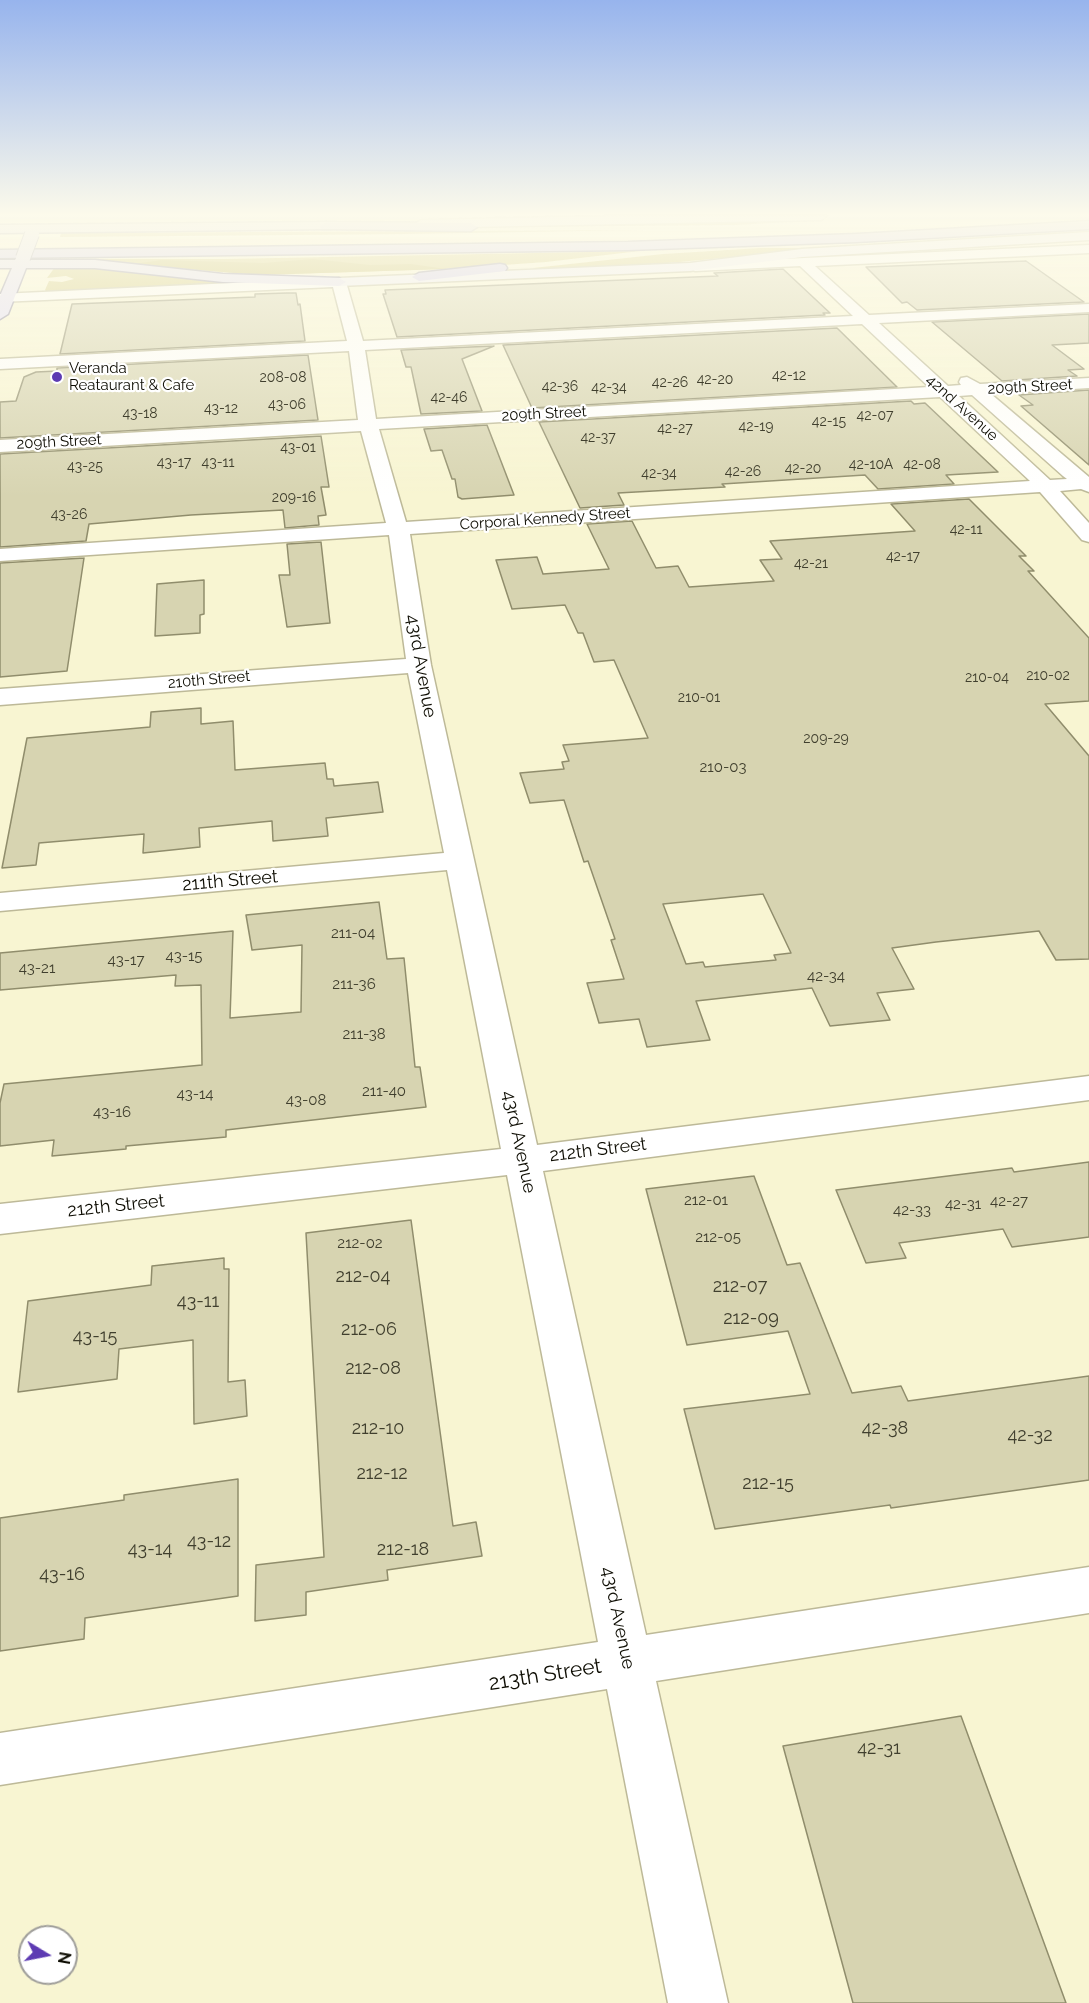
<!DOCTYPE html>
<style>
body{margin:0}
#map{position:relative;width:1089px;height:2003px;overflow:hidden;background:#f8f5d2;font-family:Raleway,sans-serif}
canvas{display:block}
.north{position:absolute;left:18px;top:1925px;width:60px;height:60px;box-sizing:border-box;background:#fff;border:2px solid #9f9e9a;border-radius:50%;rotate:100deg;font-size:16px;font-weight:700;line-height:24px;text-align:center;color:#0e0d03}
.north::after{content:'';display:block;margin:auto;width:21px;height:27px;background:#5d3bb3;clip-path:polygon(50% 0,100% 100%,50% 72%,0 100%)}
</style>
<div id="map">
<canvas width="1089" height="2003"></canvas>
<div class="north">N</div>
</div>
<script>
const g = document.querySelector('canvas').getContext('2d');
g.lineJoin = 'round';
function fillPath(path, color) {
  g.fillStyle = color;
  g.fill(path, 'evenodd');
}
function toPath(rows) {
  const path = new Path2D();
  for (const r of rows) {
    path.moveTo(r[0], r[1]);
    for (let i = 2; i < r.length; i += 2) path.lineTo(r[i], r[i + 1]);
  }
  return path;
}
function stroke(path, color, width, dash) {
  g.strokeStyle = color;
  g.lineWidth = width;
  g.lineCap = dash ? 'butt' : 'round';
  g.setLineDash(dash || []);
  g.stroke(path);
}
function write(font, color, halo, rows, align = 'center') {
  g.font = font + ' Raleway,sans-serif';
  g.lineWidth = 4.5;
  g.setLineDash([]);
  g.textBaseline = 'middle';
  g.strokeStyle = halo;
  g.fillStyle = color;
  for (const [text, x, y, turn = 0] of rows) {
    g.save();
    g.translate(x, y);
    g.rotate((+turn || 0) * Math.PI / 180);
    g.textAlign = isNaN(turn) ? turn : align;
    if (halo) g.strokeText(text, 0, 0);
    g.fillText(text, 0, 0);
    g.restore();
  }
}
fillPath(toPath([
 [786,222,736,225,493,227,496,225],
 [647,230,403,234,60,237,61,233],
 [760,248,833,248,668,263,538,270,533,268,663,254],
 [640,251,546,262,446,269,258,275,65,259,224,259],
 [55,267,88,268,246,283,47,293,45,290,49,281,62,282,74,279,66,276,47,278]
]), '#d1c877');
fillPath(toPath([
 [313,259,370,265,411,264,446,269,258,275,133,264,162,260,263,263]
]), '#c2b85e');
const building = toPath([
 [1026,261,1084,302,917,310,907,302,902,303,866,267,1026,261],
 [783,269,830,313,823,313,825,315,397,337,383,294,386,294,385,290,718,276,714,273,783,269],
 [287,293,296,293,298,305,300,304,305,341,60,354,72,304,255,297,255,294,287,293],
 [1089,314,1089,343,1052,345,1084,369,1068,370,1077,376,1002,381,932,322,1089,314],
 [837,328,897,387,532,408,503,345,837,328],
 [494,346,462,359,482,411,421,414,411,367,406,367,401,350,494,346],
 [308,355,318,420,0,438,0,402,16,401,24,377,36,372,57,371,57,368,308,355],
 [1089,390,1089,465,1021,406,1033,405,1019,395,1089,390],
 [911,401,914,404,925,403,998,472,946,475,954,484,878,489,865,475,722,484,725,487,618,493,624,505,580,508,539,422,911,401],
 [487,425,514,495,462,499,458,497,455,479,452,479,442,450,431,451,424,429,487,425],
 [321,436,329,487,321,487,326,515,318,516,319,525,285,528,283,510,191,515,89,524,86,541,0,547,0,454,321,436],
 [969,499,1026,556,1019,556,1034,571,1028,571,1089,638,1089,701,1045,704,1089,756,1089,959,1056,960,1039,931,936,942,892,948,914,989,877,993,890,1020,830,1026,812,988,696,1001,710,1040,647,1047,639,1019,599,1023,587,983,624,979,611,940,615,939,588,861,584,862,564,800,530,803,520,773,564,769,562,762,569,761,563,745,648,738,614,660,594,662,583,633,578,633,565,605,512,609,496,560,537,557,543,574,609,569,587,524,632,521,656,568,678,566,689,587,774,581,760,560,782,559,770,541,915,531,891,504,969,499],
 [763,894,791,953,774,955,776,960,705,967,703,962,686,964,663,904,763,894],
 [321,542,330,623,287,627,279,575,290,575,287,544,321,542],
 [84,558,67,671,0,677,0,563,84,558],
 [204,580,204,614,200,615,200,633,155,636,157,584,204,580],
 [201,708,201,724,233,721,235,770,325,763,327,779,333,779,334,786,378,782,383,812,326,818,328,836,273,841,272,821,199,828,200,847,143,853,144,834,39,843,36,865,2,868,27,738,150,727,151,712,201,708],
 [379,902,387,959,404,958,415,1067,420,1067,426,1107,226,1130,226,1137,126,1146,126,1149,52,1156,54,1140,0,1146,0,1103,4,1084,202,1065,201,985,175,986,176,975,0,990,0,953,233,931,230,1018,301,1012,302,945,252,950,246,915,379,902],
 [1089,1162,1089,1237,1012,1247,1003,1229,899,1243,906,1258,866,1263,836,1190,1012,1168,1014,1172,1089,1162],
 [754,1176,787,1265,800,1263,852,1393,901,1386,908,1401,1089,1376,1089,1480,891,1508,890,1505,715,1529,684,1409,810,1394,788,1331,687,1345,646,1189,754,1176],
 [411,1220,453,1526,476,1522,482,1556,387,1570,388,1580,306,1592,306,1615,255,1621,256,1565,324,1557,306,1233,411,1220],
 [224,1258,224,1269,229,1269,228,1382,245,1380,247,1416,194,1424,193,1340,119,1349,117,1379,18,1392,28,1301,151,1285,152,1266,224,1258],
 [238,1479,238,1596,85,1618,84,1639,0,1651,0,1518,124,1500,124,1495,238,1479],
 [961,1716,1066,2003,853,2003,783,1746,961,1716]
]);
fillPath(building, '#d7d4b1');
stroke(building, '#908d6c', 1.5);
const street = toPath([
 [1089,245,1089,253,815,266,869,315,1089,304,1089,312,879,323,948,386,961,385,959,382,961,378,967,377,980,384,1089,378,1089,388,991,394,1089,477,1089,492,1081,489,1060,491,1089,523,1089,542,1082,540,1040,492,410,534,431,665,537,1145,1089,1076,1089,1100,543,1171,646,1635,1089,1567,1089,1613,656,1681,728,2003,668,2003,607,1689,0,1785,0,1733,598,1642,507,1175,0,1234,0,1204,501,1149,447,870,0,911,0,893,444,853,408,673,0,705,0,689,406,659,389,535,0,561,0,549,386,523,361,431,0,452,0,440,358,420,349,351,0,369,0,359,347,341,333,287,0,302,0,294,339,278,346,282,363,341,853,316,800,266,695,271,688,267,695,263,1089,245],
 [862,324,929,387,376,419,365,350,862,324],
 [972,395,1063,476,1067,479,1050,480,959,396,972,395],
 [940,397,1030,481,406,522,379,429,940,397]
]);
const secondary = toPath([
 [614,216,827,216,821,220,421,228,415,224,421,220,614,216],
 [1089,232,1089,240,802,257,690,271,339,286,332,282,339,278,690,263,802,249,1089,232]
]);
const primary = toPath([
 [326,222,332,226,331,229,0,233,0,225,326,222],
 [23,254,28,255,29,260,95,260,223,274,339,278,346,282,339,286,223,282,95,268,26,268,8,314,0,319,0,296,12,268,0,268,0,260,15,260,18,255,23,254]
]);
const highway = toPath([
 [1089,221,1089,229,857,242,628,250,0,258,0,250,628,242,857,234,1089,221],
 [326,222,471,223,477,227,471,231,321,229,320,226,326,222],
 [500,264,505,265,507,268,505,271,419,281,412,277,419,273,500,264]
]);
stroke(street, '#bdb998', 3);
stroke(secondary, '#bdb998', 3);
stroke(primary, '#8985a0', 3);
stroke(highway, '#8985a0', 3);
fillPath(street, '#fff');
fillPath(secondary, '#efeefc');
fillPath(primary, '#e0dcf9');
fillPath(highway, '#cbc5f5');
const primaryBridge = toPath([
 [23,258,32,234]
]);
stroke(primaryBridge, '#8985a0', 16, []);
stroke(primaryBridge, '#e0dcf9', 14);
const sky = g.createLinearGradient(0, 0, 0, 497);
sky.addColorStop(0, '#97b4ed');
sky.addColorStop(0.43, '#fcfaeb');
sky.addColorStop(1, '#fcfaeb00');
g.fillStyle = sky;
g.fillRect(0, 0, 1089, 497);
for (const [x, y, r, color] of [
 [57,377,6,"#5d3bb3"]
]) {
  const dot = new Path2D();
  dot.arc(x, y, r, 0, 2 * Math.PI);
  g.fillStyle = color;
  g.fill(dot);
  stroke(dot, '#fff', 2);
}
write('14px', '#403f2e', null, [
 ["42-12",789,376],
 ["208-08",283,378],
 ["42-20",715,380],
 ["42-26",670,383],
 ["42-36",560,387],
 ["42-34",609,388],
 ["42-46",449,398],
 ["43-06",287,405],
 ["43-12",221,409],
 ["43-18",140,414],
 ["42-07",875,416],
 ["42-15",829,422],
 ["42-19",756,427],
 ["42-27",675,429],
 ["42-37",598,438],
 ["43-01",298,448],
 ["43-17",174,463],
 ["43-11",218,463],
 ["42-10A",871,465],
 ["42-08",922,465],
 ["43-25",85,467],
 ["42-20",803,469],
 ["42-26",743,472],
 ["42-34",659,474],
 ["209-16",294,498],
 ["43-26",69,515],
 ["42-11",966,530],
 ["42-17",903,557],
 ["42-21",811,564],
 ["210-02",1048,676],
 ["210-04",987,678],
 ["210-01",699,698],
 ["209-29",826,739]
]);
write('15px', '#0e0d03', '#fff', [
 ["Veranda",69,368],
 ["Reataurant & Cafe",69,385]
], 'left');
write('15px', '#0e0d03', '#fff', [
 ["209th Street",1030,387,-3],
 ["42nd Avenue",962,408,42],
 ["209th Street",544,414,-3],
 ["209th Street",59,442,-3],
 ["Corporal Kennedy Street",545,519,-4],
 ["210th Street",209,680,-5]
]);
write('15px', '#403f2e', null, [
 ["210-03",723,767],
 ["211-04",353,933],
 ["43-15",184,956],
 ["43-17",126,960],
 ["43-21",37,968],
 ["42-34",826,976],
 ["211-36",354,984],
 ["211-38",364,1034],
 ["211-40",384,1091],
 ["43-14",195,1094],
 ["43-08",306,1100],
 ["43-16",112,1112],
 ["212-01",706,1200],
 ["42-27",1009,1201],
 ["42-31",963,1204],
 ["42-33",912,1210],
 ["212-05",718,1237],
 ["212-02",360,1243]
]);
write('18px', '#0e0d03', '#fff', [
 ["43rd Avenue",421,666,80],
 ["211th Street",230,881,-5],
 ["43rd Avenue",519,1142,78],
 ["212th Street",598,1150,-7],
 ["212th Street",116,1206,-6],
 ["43rd Avenue",618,1618,78]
]);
write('18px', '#403f2e', null, [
 ["212-04",363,1277],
 ["212-07",740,1287],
 ["43-11",198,1302],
 ["212-09",751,1319],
 ["212-06",369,1330],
 ["43-15",95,1337],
 ["212-08",373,1369],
 ["212-10",378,1429],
 ["42-38",885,1429],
 ["42-32",1030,1436],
 ["212-12",382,1474],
 ["212-15",768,1484],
 ["43-12",209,1542],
 ["43-14",150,1550],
 ["212-18",403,1550],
 ["43-16",62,1575],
 ["42-31",879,1749]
]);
write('21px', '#0e0d03', '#fff', [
 ["213th Street",545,1675,-9]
]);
</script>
